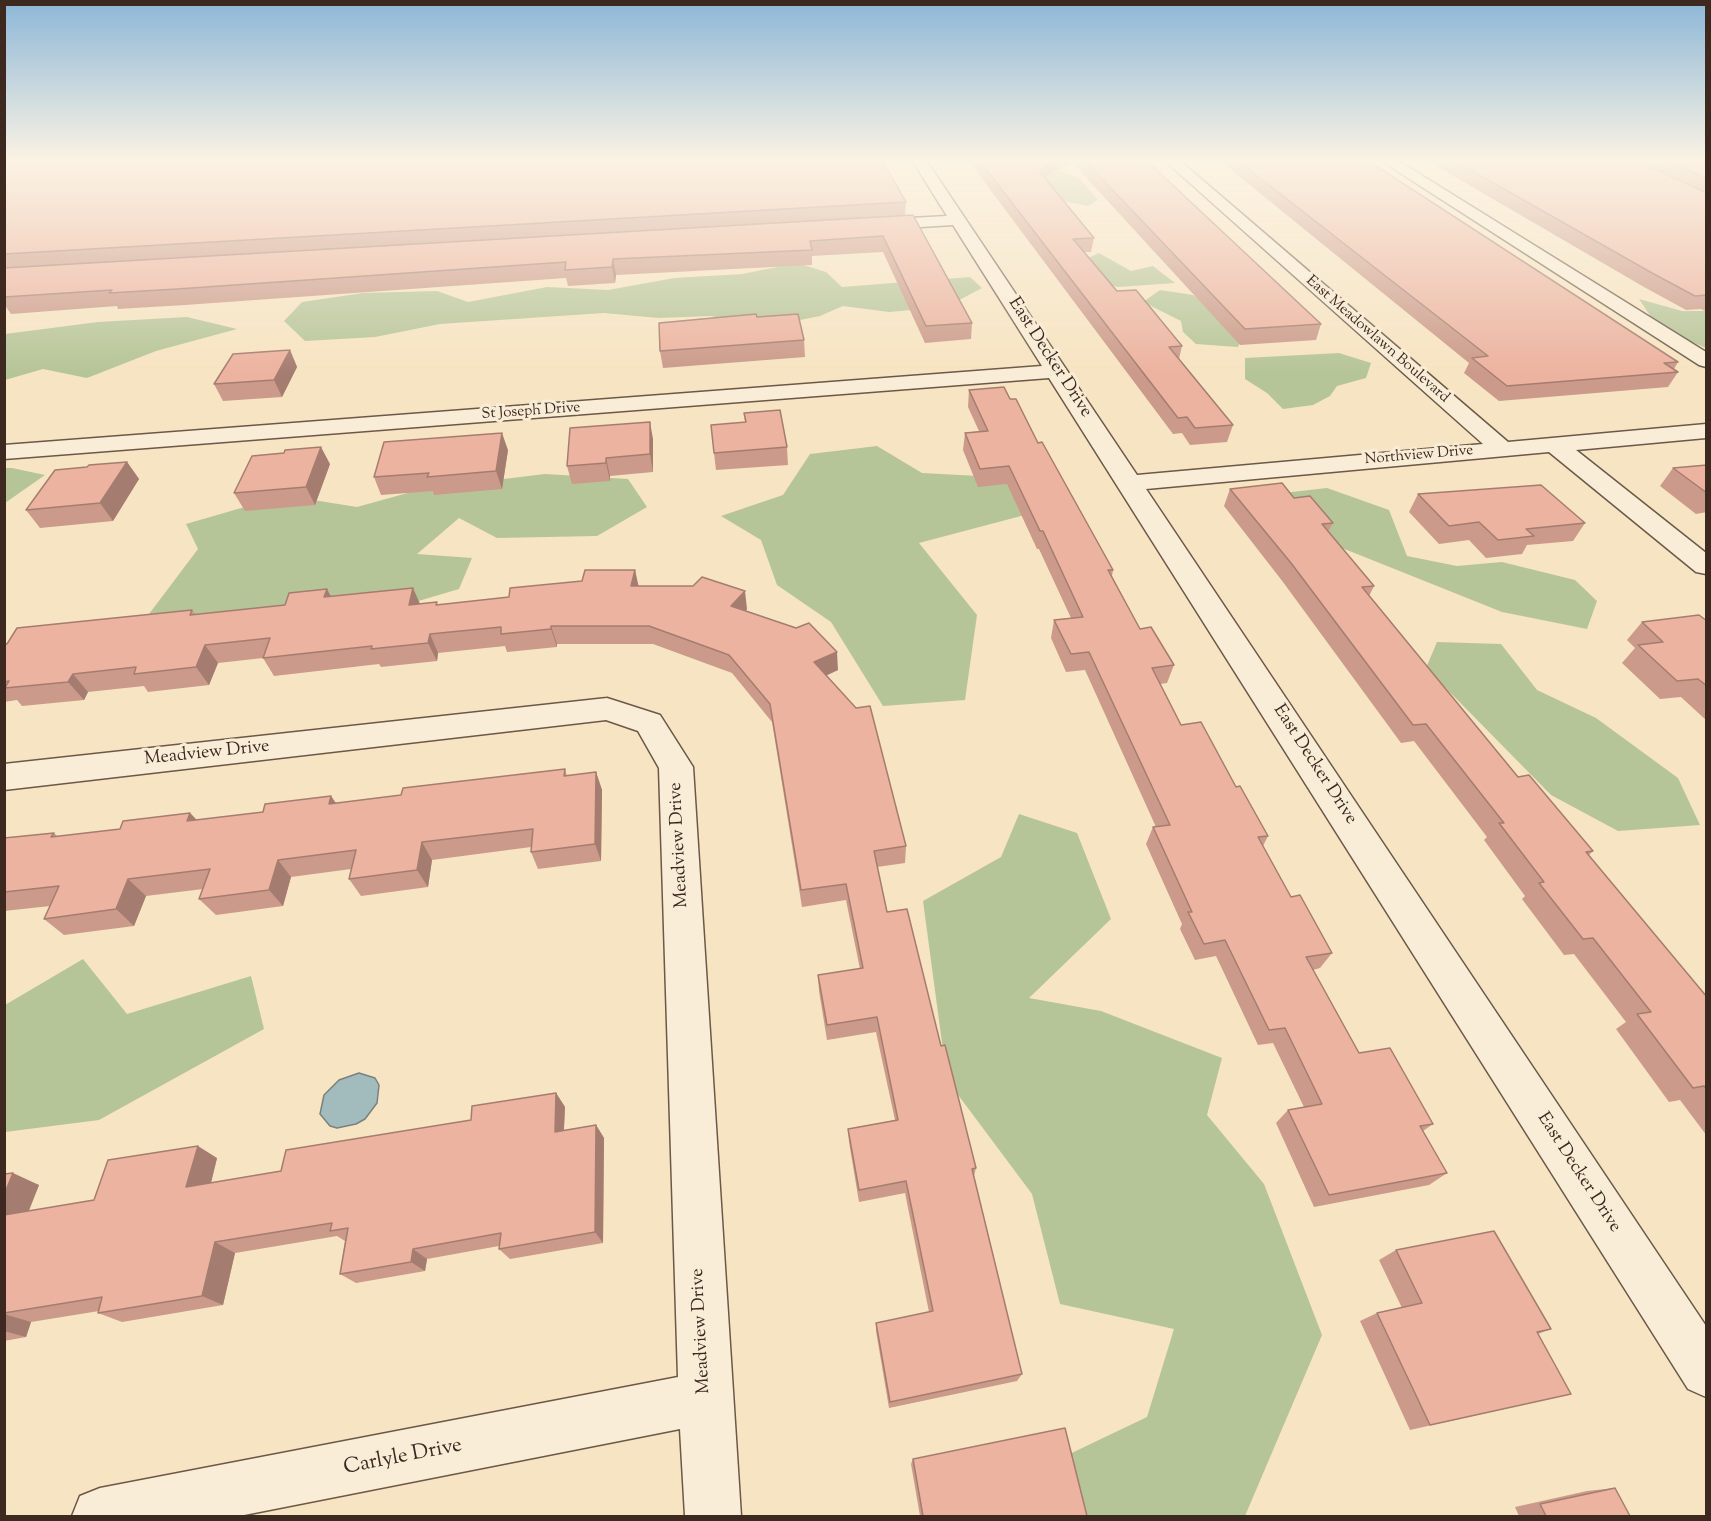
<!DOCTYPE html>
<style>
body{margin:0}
#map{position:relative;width:1711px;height:1521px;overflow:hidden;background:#f7e4c2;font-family:"Sorts Mill Goudy",serif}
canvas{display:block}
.frame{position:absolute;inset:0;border:6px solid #3d2920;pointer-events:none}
</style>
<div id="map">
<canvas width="1711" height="1521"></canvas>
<div class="frame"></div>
</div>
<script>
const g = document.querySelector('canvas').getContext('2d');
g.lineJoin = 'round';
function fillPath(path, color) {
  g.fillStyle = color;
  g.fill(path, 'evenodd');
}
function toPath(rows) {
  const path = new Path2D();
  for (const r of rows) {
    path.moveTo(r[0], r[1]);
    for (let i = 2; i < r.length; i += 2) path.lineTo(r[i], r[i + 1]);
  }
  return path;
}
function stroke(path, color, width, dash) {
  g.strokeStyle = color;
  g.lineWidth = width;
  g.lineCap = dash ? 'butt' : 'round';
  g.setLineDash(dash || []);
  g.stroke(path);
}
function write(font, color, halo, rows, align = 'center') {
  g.font = font + ' "Sorts Mill Goudy",serif';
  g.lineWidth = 6;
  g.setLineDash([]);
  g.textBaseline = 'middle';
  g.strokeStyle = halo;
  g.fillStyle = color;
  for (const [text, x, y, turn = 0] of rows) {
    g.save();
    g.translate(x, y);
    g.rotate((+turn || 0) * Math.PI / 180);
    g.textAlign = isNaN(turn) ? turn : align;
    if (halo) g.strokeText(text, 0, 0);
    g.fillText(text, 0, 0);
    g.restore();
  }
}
fillPath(toPath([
 [1030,160,1073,160,1074,162,1058,171,1079,178,1098,200,1088,206,1062,201],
 [1099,253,1131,271,1153,266,1175,283,1118,287,1082,277,1082,261],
 [797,263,826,272,842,287,970,277,982,288,946,307,889,312,843,306,820,316,760,328,711,316,659,318,604,313,440,324,375,337,305,341,284,321,302,302,363,293,437,291,468,302,547,287,608,290,674,278,742,274],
 [1160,290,1193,295,1243,333,1238,347,1196,344,1183,332,1181,321,1143,302],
 [1639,299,1682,311,1706,311,1706,348,1685,339,1651,317],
 [187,317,237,329,156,351,87,378,43,369,5,380,5,334,98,322],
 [1339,353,1371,363,1366,378,1337,386,1330,396,1313,405,1283,409,1267,393,1245,379,1245,358],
 [877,446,922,473,1035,479,1040,511,919,543,977,615,965,700,883,706,831,622,777,585,761,540,721,516,783,495,810,454],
 [5,468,12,468,45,475,5,503],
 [545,474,628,479,647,507,597,536,497,538,459,518,417,554,472,558,459,589,415,602,140,626,198,549,186,524,293,493,313,500,357,507,422,489],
 [1327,488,1389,510,1407,556,1457,566,1502,562,1575,580,1597,601,1587,629,1502,612,1327,542,1283,493],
 [1437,642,1501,644,1537,690,1596,718,1678,778,1700,825,1618,831,1551,795,1426,668],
 [1019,814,1077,833,1111,919,1029,998,1101,1011,1222,1058,1207,1115,1264,1184,1322,1335,1245,1516,1015,1516,1011,1482,1147,1417,1174,1329,1060,1304,1032,1194,947,1080,923,901,1001,857],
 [83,959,127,1014,251,976,264,1029,99,1120,5,1132,5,1005]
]), '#b6c598');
const water = toPath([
 [359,1073,375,1078,379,1085,377,1103,365,1119,356,1124,337,1128,330,1126,320,1114,324,1095,339,1080,359,1073]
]);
fillPath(water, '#a2bcbe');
stroke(water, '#7a817f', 1.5);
const minor = toPath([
 [912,160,926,160,1137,475,1483,444,1164,160,1179,160,1508,442,1706,424,1706,438,1576,450,1706,553,1706,574,1696,572,1549,452,1146,489,1706,1326,1706,1397,1688,1389,1049,378,4,459,4,445,1042,366,953,225,873,230,865,225,873,220,947,216,912,160],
 [1380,160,1397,160,1706,352,1706,367,1699,365,1380,160],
 [607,698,660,715,693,767,741,1516,685,1516,680,1429,239,1516,72,1516,80,1496,100,1488,678,1377,659,768,638,731,606,720,4,790,4,764,607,698]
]);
stroke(minor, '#6c5848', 3);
fillPath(minor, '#faedd7');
fillPath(toPath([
 [4,160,906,202,905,215,972,323,971,339,925,343,883,252,812,256,812,265,616,275,615,283,568,286,566,278,185,305,118,309,117,306,11,314,4,304,4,268,7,268,4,264],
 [968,160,1066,160,1045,178,1094,238,1091,252,1084,252,1117,291,1182,346,1179,359,1233,425,1227,442,1190,445,1182,433,1173,434],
 [1070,160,1146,160,1321,324,1316,340,1240,345],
 [1219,160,1367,160,1678,362,1674,369,1678,372,1668,387,1499,401,1464,373,1469,363],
 [1426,160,1707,160,1707,312,1701,309,1686,310,1644,287],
 [804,340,805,357,663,368,660,351],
 [290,350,297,367,282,397,223,401,214,384],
 [969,390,1010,399,1038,443,1113,570,1112,576,1140,629,1174,665,1167,683,1160,684,1181,725,1236,787,1268,836,1263,846,1291,897,1332,953,1320,968,1313,970,1359,1053,1433,1124,1423,1131,1447,1173,1429,1185,1314,1207,1276,1123,1288,1110,1304,1107,1273,1043,1258,1045,1216,956,1195,960,1180,929,1182,924,1146,844,1153,827,1156,827,1085,670,1066,672,1051,638,1054,620,1071,618,1039,549,1037,549,1007,484,978,487,963,450,965,433,979,431,968,407],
 [744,413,787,447,788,465,716,470,714,453,745,422],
 [653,439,653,472,610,476,610,481,572,484,567,466],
 [508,450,502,489,434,495,433,491,381,495,374,477],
 [127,462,139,479,113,521,40,528,26,510,87,467],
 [330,464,315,505,245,511,234,493],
 [1707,465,1707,512,1696,514,1660,486,1673,468],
 [1230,489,1294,498,1333,523,1328,532,1374,586,1369,596,1518,777,1593,851,1588,856,1707,997,1707,1136,1680,1100,1669,1102,1616,1029,1626,1022,1574,954,1564,955,1522,899,1525,896,1484,840,1487,837,1414,741,1401,743,1283,582,1224,506],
 [1418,494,1585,523,1573,541,1527,545,1522,554,1486,558,1469,540,1439,544,1409,512],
 [635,570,638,586,747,609,746,611,838,670,826,675,906,846,905,863,877,867,887,912,941,1046,976,1168,974,1176,1022,1374,1017,1381,889,1408,876,1331,876,1323,929,1312,905,1193,859,1202,849,1142,848,1129,895,1120,876,1032,827,1040,819,991,818,975,860,969,846,900,802,907,772,722,732,673,653,644,557,644,557,647,507,652,505,646,438,653,437,661,381,667,379,664,274,676,263,658,218,663,209,685,148,692,144,686,88,692,84,700,22,706,17,700,4,702,4,644,192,610,196,615,285,605,327,589,331,596,438,605,509,597,582,581],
 [1707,621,1707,721,1681,697,1660,699,1622,663,1635,648,1627,640,1642,622],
 [565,769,567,776,596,772,602,790,601,861,538,869,531,852,531,847,432,860,428,887,361,896,349,879,351,869,291,877,283,906,216,915,199,899,203,889,146,896,134,926,64,935,44,919,50,906,4,911,4,838,54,833,58,837,120,829,190,813,197,820,401,795],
 [556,1093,565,1107,564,1130,596,1125,604,1138,603,1243,510,1259,499,1249,499,1246,427,1259,425,1271,356,1283,340,1274,345,1241,337,1236,235,1253,223,1305,122,1322,98,1313,99,1311,31,1322,26,1337,4,1341,4,1174,39,1185,29,1211,94,1200,217,1158,211,1183,281,1171,471,1120],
 [1396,1250,1551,1329,1538,1334,1571,1394,1410,1430,1360,1321,1377,1313,1402,1308,1379,1260],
 [913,1459,1087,1516,920,1516,911,1464],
 [1615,1488,1630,1516,1519,1516,1515,1507,1587,1491]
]), '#cb9a8a');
fillPath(toPath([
 [1053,160,1066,160,1037,185,1039,171],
 [613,259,616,275,615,283,612,267],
 [290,350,297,367,282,397,274,380],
 [650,422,653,439,653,472,650,454],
 [502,433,508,450,502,489,496,471],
 [321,447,330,464,315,505,306,487],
 [606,458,610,476,610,481,606,463],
 [127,462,139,479,113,521,100,503],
 [635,570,639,588,631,586],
 [413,588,421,606,409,605],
 [327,589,336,607,324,597],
 [745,591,747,609,733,624,731,606],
 [551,626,557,644,557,647,551,629],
 [430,634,438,653,437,661,428,643],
 [205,645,218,663,209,685,196,667],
 [837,652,838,670,815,681,814,662],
 [73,674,88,692,84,700,68,682],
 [596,772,602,790,601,861,595,844],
 [331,796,343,813,329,804],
 [190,813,206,830,187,821],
 [422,842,432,860,428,887,417,870],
 [278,860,291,877,283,906,269,890],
 [128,879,146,896,134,926,116,909],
 [556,1093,565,1107,563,1145,555,1132],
 [596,1125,604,1138,603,1243,595,1232],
 [198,1146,217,1158,207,1199,186,1187],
 [13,1173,39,1185,22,1227,4,1220,4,1195],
 [215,1242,235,1253,223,1305,202,1296],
 [413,1249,427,1259,425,1271,411,1262],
 [4,1314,31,1322,26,1337,4,1331]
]), '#a57d70');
const building = toPath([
 [4,160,882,160,906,202,4,254,4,160],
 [979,160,1053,160,1039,171,1094,238,1073,239,1117,291,1136,290,1182,346,1169,347,1233,425,1195,428,1187,417,1178,418,979,160],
 [1084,160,1146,160,1321,324,1245,329,1084,160],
 [1237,160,1367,160,1678,362,1664,363,1678,372,1507,386,1472,358,1488,356,1237,160],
 [1453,160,1635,160,1707,193,1707,295,1695,296,1652,273,1453,160],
 [1667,160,1707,160,1707,179,1667,160],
 [913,215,972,323,926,326,883,236,810,241,812,250,613,259,612,267,565,270,566,262,177,289,109,293,112,290,4,297,4,268,913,215],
 [756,314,757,317,798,314,804,340,660,351,659,323,756,314],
 [290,350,274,380,214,384,233,354,290,350],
 [1004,387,1010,399,1016,399,1038,443,1042,442,1113,570,1108,570,1140,629,1151,627,1174,665,1152,668,1181,725,1201,722,1236,787,1240,786,1268,836,1258,837,1291,897,1300,895,1332,953,1306,957,1359,1053,1390,1048,1433,1124,1420,1126,1447,1173,1329,1195,1288,1110,1322,1104,1285,1028,1269,1030,1225,940,1204,944,1188,912,1192,912,1153,827,1170,825,1089,652,1071,654,1054,620,1083,617,1043,531,1040,531,1009,466,980,469,965,433,988,431,969,390,1004,387],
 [780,410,787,447,714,453,711,425,746,422,744,413,780,410],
 [650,422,650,454,606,458,606,463,567,466,570,428,650,422],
 [502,433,496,471,427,477,429,473,374,477,384,442,502,433],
 [321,447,306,487,234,493,252,456,284,453,285,450,321,447],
 [127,462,100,503,26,510,55,470,87,467,89,465,127,462],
 [1707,465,1707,493,1673,468,1707,465],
 [1282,483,1294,498,1310,496,1333,523,1322,524,1374,586,1362,587,1518,777,1529,775,1593,851,1586,852,1707,997,1707,1090,1704,1086,1693,1088,1637,1014,1651,1012,1593,938,1583,939,1539,883,1544,882,1499,823,1504,823,1426,724,1413,725,1291,563,1230,489,1282,483],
 [1541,485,1585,523,1526,529,1534,536,1498,540,1479,522,1449,526,1418,494,1541,485],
 [585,570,635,570,631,586,693,586,702,577,745,591,731,606,796,628,809,623,837,652,814,662,856,708,870,706,906,846,874,851,887,912,907,909,941,1046,945,1045,976,1168,972,1169,1022,1374,890,1402,876,1323,933,1311,906,1181,859,1190,848,1129,898,1120,877,1017,827,1025,818,975,863,968,846,884,801,890,770,704,729,655,649,626,551,626,551,629,501,634,501,627,430,634,428,643,371,649,372,646,263,658,270,638,205,645,196,667,134,674,136,667,73,674,68,682,5,688,9,681,4,682,4,644,7,644,17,628,192,610,190,615,285,605,289,593,327,589,324,597,413,588,409,605,437,602,436,605,509,597,510,588,582,581,585,570],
 [1699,615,1707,621,1707,686,1698,679,1677,681,1638,645,1663,642,1642,622,1699,615],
 [565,769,564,776,596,772,595,844,531,852,533,829,422,842,417,870,349,879,356,850,278,860,269,890,199,899,210,869,128,879,116,909,44,919,59,886,4,892,4,838,54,833,51,837,120,829,123,821,190,813,187,821,263,812,265,804,331,796,329,804,401,795,403,788,565,769],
 [556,1093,555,1132,596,1125,595,1232,499,1249,501,1233,413,1249,411,1262,340,1274,348,1228,330,1231,332,1223,215,1242,202,1296,98,1313,102,1297,4,1313,4,1215,94,1200,108,1160,198,1146,186,1187,281,1171,286,1150,471,1120,472,1106,556,1093],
 [13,1173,4,1195,4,1174,13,1173],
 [1494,1231,1551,1329,1537,1332,1571,1394,1430,1425,1377,1313,1422,1303,1396,1250,1494,1231],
 [1065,1428,1087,1516,923,1516,913,1459,1065,1428],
 [1615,1488,1630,1516,1546,1516,1540,1504,1615,1488]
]);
fillPath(building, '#ecb3a0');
stroke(building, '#a57d70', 1.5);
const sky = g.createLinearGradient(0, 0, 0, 373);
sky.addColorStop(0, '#8cb7d7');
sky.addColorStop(0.43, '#fbf3e4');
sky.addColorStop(1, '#fbf3e400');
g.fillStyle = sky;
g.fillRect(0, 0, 1711, 373);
write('15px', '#3d2920', '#faedd7', [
 ["East Meadowlawn Boulevard",1377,340,41],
 ["St Joseph Drive",531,412,-4],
 ["Northview Drive",1419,456,-5]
]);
write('18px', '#3d2920', '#faedd7', [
 ["East Decker Drive",1049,358,57],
 ["Meadview Drive",207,754,-6],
 ["East Decker Drive",1314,765,57],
 ["Meadview Drive",680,845,-93],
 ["East Decker Drive",1578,1173,57],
 ["Meadview Drive",702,1331,-93]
]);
write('21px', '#3d2920', '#faedd7', [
 ["Carlyle Drive",403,1458,-11]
]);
</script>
